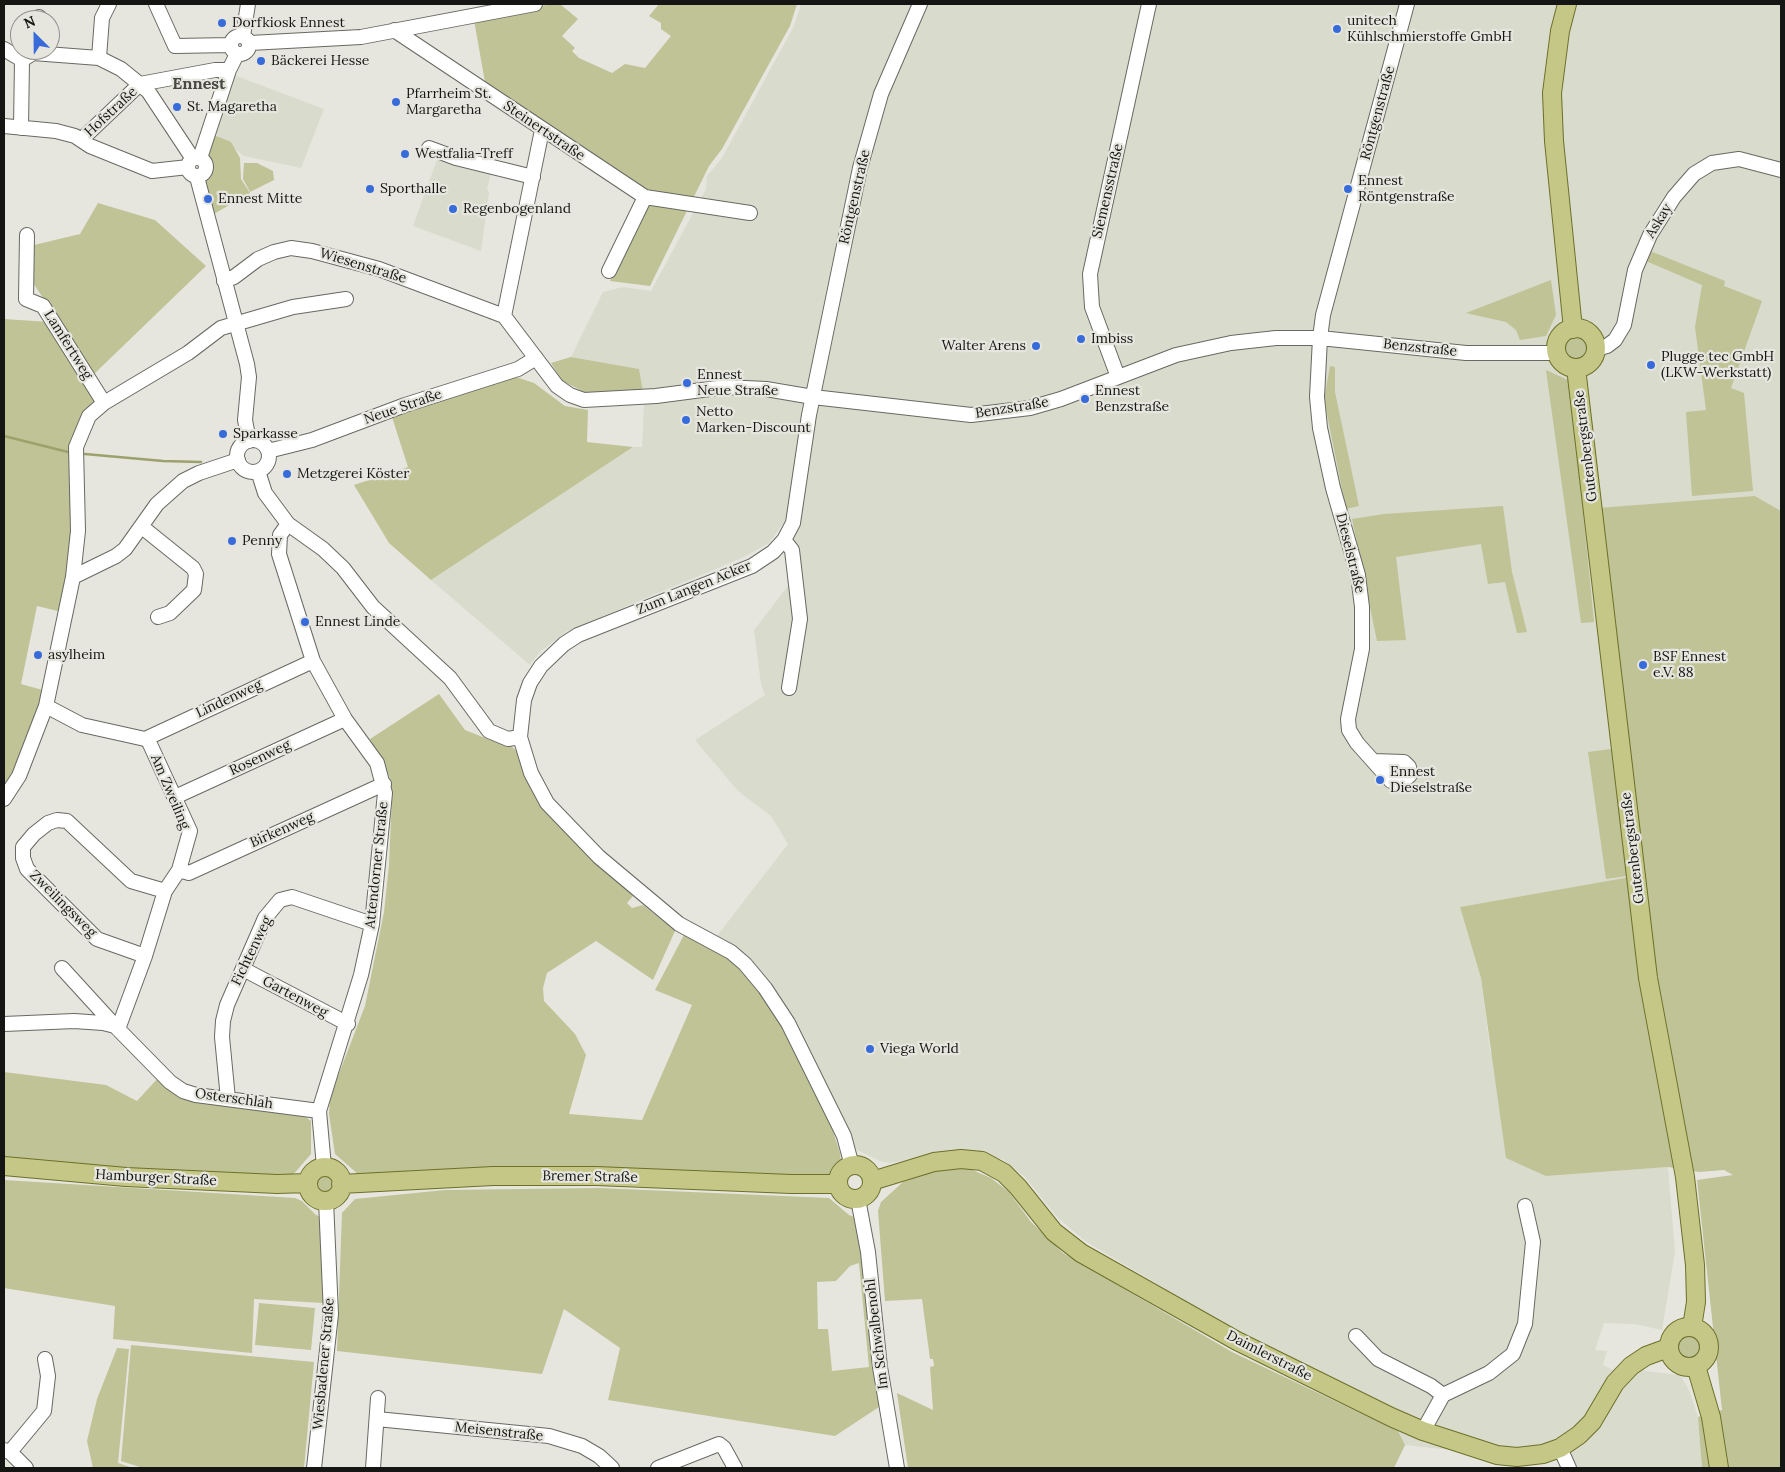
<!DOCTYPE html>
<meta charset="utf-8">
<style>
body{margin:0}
#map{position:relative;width:1785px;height:1472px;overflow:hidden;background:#e6e6df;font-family:Lora,serif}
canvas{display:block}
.frame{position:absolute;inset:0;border:5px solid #151513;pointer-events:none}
.north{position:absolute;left:10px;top:10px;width:50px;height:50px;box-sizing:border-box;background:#e6e6df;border:1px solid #92928d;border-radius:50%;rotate:337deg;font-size:14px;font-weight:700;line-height:20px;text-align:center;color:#151513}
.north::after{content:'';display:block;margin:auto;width:18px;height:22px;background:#386bda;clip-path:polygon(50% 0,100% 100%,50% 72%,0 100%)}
</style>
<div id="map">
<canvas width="1785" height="1472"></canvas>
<div class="frame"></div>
<div class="north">N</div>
</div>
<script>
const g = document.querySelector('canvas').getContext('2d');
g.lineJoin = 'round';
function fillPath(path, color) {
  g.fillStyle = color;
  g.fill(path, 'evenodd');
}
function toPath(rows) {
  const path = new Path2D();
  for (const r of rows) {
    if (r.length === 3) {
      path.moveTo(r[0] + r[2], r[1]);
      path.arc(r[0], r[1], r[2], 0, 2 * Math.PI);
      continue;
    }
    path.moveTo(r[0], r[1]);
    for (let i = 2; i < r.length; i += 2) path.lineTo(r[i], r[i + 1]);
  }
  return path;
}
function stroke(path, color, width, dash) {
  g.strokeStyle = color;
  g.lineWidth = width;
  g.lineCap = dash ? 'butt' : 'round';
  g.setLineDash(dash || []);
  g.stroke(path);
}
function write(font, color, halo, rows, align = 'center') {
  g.font = font + ' Lora,serif';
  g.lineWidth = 4.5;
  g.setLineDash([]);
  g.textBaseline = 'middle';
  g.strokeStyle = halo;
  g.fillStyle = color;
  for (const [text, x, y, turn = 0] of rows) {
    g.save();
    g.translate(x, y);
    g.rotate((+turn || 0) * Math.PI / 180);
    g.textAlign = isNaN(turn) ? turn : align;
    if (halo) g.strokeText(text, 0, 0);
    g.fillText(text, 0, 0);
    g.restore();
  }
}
fillPath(toPath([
 [801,4,1781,4,1781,511,1755,496,1630,877,1460,907,1481,978,1490,1050,1546,1176,1668,1167,1675,1252,1662,1330,1634,1324,1604,1323,1595,1350,1607,1351,1603,1365,1613,1370,1631,1366,1646,1371,1680,1375,1689,1390,1698,1417,1702,1468,1569,1468,1560,1448,1517,1457,1405,1445,1398,1431,1398,1415,1226,1325,1085,1241,1057,1217,1025,1177,1004,1160,979,1153,953,1151,890,1163,880,1161,853,1148,848,1132,777,993,749,957,717,936,788,844,771,816,738,791,695,740,765,695,761,684,754,630,788,586,788,517,769,543,742,558,567,631,540,652,530,665,431,580,633,447,642,447,644,403,639,369,571,357,603,292,623,287,651,291,706,189,707,176,722,158,794,26],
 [231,74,324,109,301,168,244,156,211,131],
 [438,157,491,173,487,189,489,192,481,251,413,226]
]), '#d9dbcc');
fillPath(toPath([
 [551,4,560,4,578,19,562,36,575,48,572,51,579,58,612,73,625,64,645,68,671,36,661,29,661,23,649,16,659,4,797,4,790,26,722,149,709,166,650,286,610,281,654,195,486,88,474,20],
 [209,133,231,142,240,158,241,179,250,193,212,215,204,183,210,174,211,166,207,153],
 [244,163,257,163,273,171,274,180,250,192,243,179],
 [98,203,155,220,206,266,94,374,31,280,34,245,80,234],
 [1650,251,1725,281,1724,286,1762,301,1731,388,1744,393,1753,491,1692,496,1686,412,1706,410,1695,327,1702,285,1646,261],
 [1551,280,1556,315,1546,336,1520,340,1516,330,1506,322,1466,313],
 [4,319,50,322,98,401,73,440,76,549,66,613,37,606,21,684,46,691,25,756,4,793],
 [1576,348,10],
 [571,357,639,369,643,392,588,394,561,380,551,363],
 [1330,366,1335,367,1335,392,1359,506,1346,509,1324,399],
 [1546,370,1570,381,1594,622,1581,623],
 [513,376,534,383,565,406,588,410,587,442,633,447,431,580,389,543,354,485,408,467,391,414],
 [1755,496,1781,511,1781,1468,1702,1468,1698,1417,1722,1410,1697,1180,1733,1175,1724,1170,1699,1172,1668,1167,1546,1176,1506,1158,1481,978,1460,907,1630,877,1598,508],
 [1503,506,1512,572,1527,632,1517,633,1505,582,1488,584,1481,544,1396,557,1406,640,1377,641,1352,519,1384,514],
 [439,694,465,730,490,740,505,741,519,753,578,845,633,896,627,903,632,908,643,905,675,931,653,980,596,941,547,973,543,988,544,1001,575,1034,586,1055,569,1114,642,1120,692,1005,655,990,684,935,736,963,762,991,784,1027,832,1128,840,1153,841,1163,837,1170,830,1175,806,1180,359,1175,335,1154,329,1114,330,1097,365,1006,384,912,389,865,392,796,390,778,370,739],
 [1611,749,1627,876,1606,879,1588,752],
 [4,1072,106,1085,137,1101,158,1078,183,1097,300,1113,311,1121,311,1154,292,1176,156,1176,4,1160],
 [963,1166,991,1178,1009,1192,1031,1222,1063,1253,1232,1352,1398,1431,1405,1445,1394,1468,908,1468,897,1393,933,1410,930,1367,934,1366,933,1359,930,1359,922,1299,885,1301,878,1211,881,1202,903,1182,937,1169],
 [325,1184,9],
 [4,1180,295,1198,302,1201,316,1215,321,1217,324,1268,323,1303,254,1299,252,1353,113,1339,115,1306,4,1288],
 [599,1188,829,1198,849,1215,857,1218,882,1405,835,1436,608,1400,620,1348,564,1309,542,1374,337,1351,342,1213,355,1199,445,1190],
 [859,1263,869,1367,832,1371,828,1329,818,1329,817,1282,836,1281,850,1266],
 [259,1303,315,1308,311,1350,255,1345],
 [1689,1348,14],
 [131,1345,314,1362,304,1468,143,1468,121,1461],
 [117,1348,129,1349,118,1463,133,1468,93,1468,87,1441,97,1399]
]), '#bfc396');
stroke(toPath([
 [4,436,72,453],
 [85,454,163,461,201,462]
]), '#9da16c', 2.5);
const minor = toPath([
 [156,4,175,46,231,45],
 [36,20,39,17],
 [394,30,645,197,750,213],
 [240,45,9],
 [243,36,248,4],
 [250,43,361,37,535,4],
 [4,49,22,60,21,128],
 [99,58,102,18,109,4],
 [22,60,33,53,99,58,121,69,148,91,193,159],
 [4,126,56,131,75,136,90,146,152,171,188,167],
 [542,130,504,316,557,386,570,395,584,400,656,396,725,387,766,389,813,397,971,415,1030,408,1061,399,1176,355,1231,343,1276,338,1320,338,1466,353,1557,353],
 [81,140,140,84,215,70,229,70],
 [429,148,456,158,533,177],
 [197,167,9],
 [200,158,229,70,237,54],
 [197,177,247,364,249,377,245,420,249,441],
 [27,235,26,299,43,306,104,403],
 [609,271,645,197],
 [224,281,234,277,258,259,274,252,291,248,312,251,379,269,504,316],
 [1596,349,1607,346,1615,340,1624,325,1635,270,1650,235,1674,197,1694,174,1712,163,1739,159,1781,170],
 [1118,377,1092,307,1090,274,1149,4],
 [253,456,16],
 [268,451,312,440,405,405,518,369,536,358],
 [258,471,265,493,288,524,323,549,343,568,373,607,450,678,489,731,508,739,520,737,531,773,547,803,599,857,679,924,731,952,745,964,765,988,788,1023,844,1136,852,1166],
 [288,524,280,535,279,554,313,661,345,719,377,763,385,793,372,924,361,975,319,1111,324,1167],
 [142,527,193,568,196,574,194,590,170,613,158,617],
 [784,540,792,550,800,619,789,688],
 [73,577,78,531,76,447,89,416,104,403,188,353,221,328,293,307,346,299],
 [46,706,82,725,145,739,149,742,190,831,179,870,165,891,145,956,118,1029],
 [520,737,524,700,530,683,541,666,564,644,578,635,752,566,773,552,784,540,793,523,809,415,860,168,881,94,920,4],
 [145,739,313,661],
 [1373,761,1404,762,1409,767,1410,775,1401,783,1391,781,1357,743,1349,730,1348,719,1362,649,1362,607,1358,575,1333,488,1320,428,1317,397,1320,338,1323,315,1407,4],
 [175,797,345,719],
 [4,799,19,776,46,706,73,577,116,556,125,549,157,504,183,481,199,473,238,460],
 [179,870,189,873,384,784],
 [145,956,97,939,27,869,23,858,23,847,34,834,48,823,57,820,67,821,131,881,165,891],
 [62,968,115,1026,170,1082,183,1091,196,1095,319,1111],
 [243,969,348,1024],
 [4,1024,74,1021,103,1023,115,1026],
 [228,1099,222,1037,223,1021,227,1005,265,918,280,900,292,897,372,924],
 [858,1199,868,1252,880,1367,897,1468],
 [1356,1336,1378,1359,1431,1386,1443,1395],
 [377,1419,549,1436,582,1446,599,1456,612,1468],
 [1423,1431,1443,1395,1489,1373,1513,1354,1525,1324,1533,1242,1525,1206],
 [1560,1448,1569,1468],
 [4,1450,10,1452,26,1468],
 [10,1452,44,1411,48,1376,45,1359],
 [314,1468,331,1314,326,1201],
 [373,1468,378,1398],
 [658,1468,719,1444,724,1448,735,1468]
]);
const major = toPath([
 [1567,4,1560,31,1552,93,1554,141,1573,329],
 [1576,348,20],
 [1576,368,1648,978,1685,1177,1695,1265,1696,1302,1692,1327],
 [855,1182,17],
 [4,1166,126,1177,277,1184,308,1183],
 [325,1184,17],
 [872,1181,934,1162,961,1159,982,1161,1004,1173,1018,1187,1054,1232,1081,1253,1237,1341,1391,1417,1423,1431,1497,1455,1517,1457,1543,1454,1560,1448,1579,1435,1592,1422,1615,1383,1631,1366,1646,1356,1668,1348],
 [341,1184,493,1176,596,1176,791,1184,838,1184],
 [1689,1347,20],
 [1696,1366,1711,1417,1719,1468]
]);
stroke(minor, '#686962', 16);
stroke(major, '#6d7029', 20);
stroke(minor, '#fff', 14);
stroke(major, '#c4c786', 18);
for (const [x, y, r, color] of [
 [222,23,5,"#386bda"],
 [1337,29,5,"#386bda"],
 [261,61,5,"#386bda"],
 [396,102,5,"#386bda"],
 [177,107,5,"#386bda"],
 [405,154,5,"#386bda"],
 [370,189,5,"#386bda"],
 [1348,189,5,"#386bda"],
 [208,199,5,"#386bda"],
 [453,209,5,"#386bda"],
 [1081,339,5,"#386bda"],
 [1036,346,5,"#386bda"],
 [1651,365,5,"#386bda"],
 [687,383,5,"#386bda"],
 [1085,399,5,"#386bda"],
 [686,420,5,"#386bda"],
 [223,434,5,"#386bda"],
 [287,474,5,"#386bda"],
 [232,541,5,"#386bda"],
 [305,622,5,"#386bda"],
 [38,655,5,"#386bda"],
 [1643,665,5,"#386bda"],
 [1380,780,5,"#386bda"],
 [870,1049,5,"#386bda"]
]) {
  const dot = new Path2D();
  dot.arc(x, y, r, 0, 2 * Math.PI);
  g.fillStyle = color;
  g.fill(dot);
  stroke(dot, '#e6e6df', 2);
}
write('14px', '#151513', '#e6e6df', [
 ["unitech",1347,21],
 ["Kühlschmierstoffe GmbH",1347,37],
 ["Dorfkiosk Ennest",232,23],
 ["Bäckerei Hesse",271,61],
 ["Pfarrheim St.",406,94],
 ["Margaretha",406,110],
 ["St. Magaretha",187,107],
 ["Westfalia-Treff",415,154],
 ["Ennest",1358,181],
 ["Röntgenstraße",1358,197],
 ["Sporthalle",380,189],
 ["Ennest Mitte",218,199],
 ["Regenbogenland",463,209],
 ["Imbiss",1091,339],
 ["Walter Arens",1026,346,"right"],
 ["Plugge tec GmbH",1661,357],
 ["(LKW-Werkstatt)",1661,373],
 ["Ennest",697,375],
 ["Neue Straße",697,391],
 ["Ennest",1095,391],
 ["Benzstraße",1095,407],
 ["Netto",696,412],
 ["Marken-Discount",696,428],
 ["Sparkasse",233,434],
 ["Metzgerei Köster",297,474],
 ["Penny",242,541],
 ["Ennest Linde",315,622],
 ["asylheim",48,655],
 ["BSF Ennest",1653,657],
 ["e.V. 88",1653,673],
 ["Ennest",1390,772],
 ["Dieselstraße",1390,788],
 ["Viega World",880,1049]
], 'left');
write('14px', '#151513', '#e6e6df', [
 ["Hofstraße",111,112,-43],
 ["Röntgenstraße",1378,113,-75],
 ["Steinertstraße",544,131,34],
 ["Siemensstraße",1108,191,-77],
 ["Röntgenstraße",855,197,-77],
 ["Askay",1659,221,-59],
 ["Wiesenstraße",363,266,17],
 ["Lamfertweg",68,345,58],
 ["Benzstraße",1420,348,6],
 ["Neue Straße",403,407,-19],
 ["Benzstraße",1012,408,-9],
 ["Gutenbergstraße",1586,446,-97],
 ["Dieselstraße",1350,553,76],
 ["Zum Langen Acker",694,588,-22],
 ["Lindenweg",229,699,-25],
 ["Rosenweg",260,758,-25],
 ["Am Zweiling",170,792,67],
 ["Birkenweg",282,830,-24],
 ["Gutenbergstraße",1633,848,-97],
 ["Attendorner Straße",377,865,-84],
 ["Zweilingsweg",63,904,45],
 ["Fichtenweg",252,951,-64],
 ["Gartenweg",295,997,28],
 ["Osterschlah",234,1099,8],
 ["Bremer Straße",590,1177,1],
 ["Hamburger Straße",156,1178,3],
 ["Im Schwalbenohl",877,1334,-97],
 ["Daimlerstraße",1269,1356,27],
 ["Wiesbadener Straße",324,1364,-85],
 ["Meisenstraße",499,1432,6]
]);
write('bold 16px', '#474841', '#e6e6df', [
 ["Ennest",199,84]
]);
</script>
